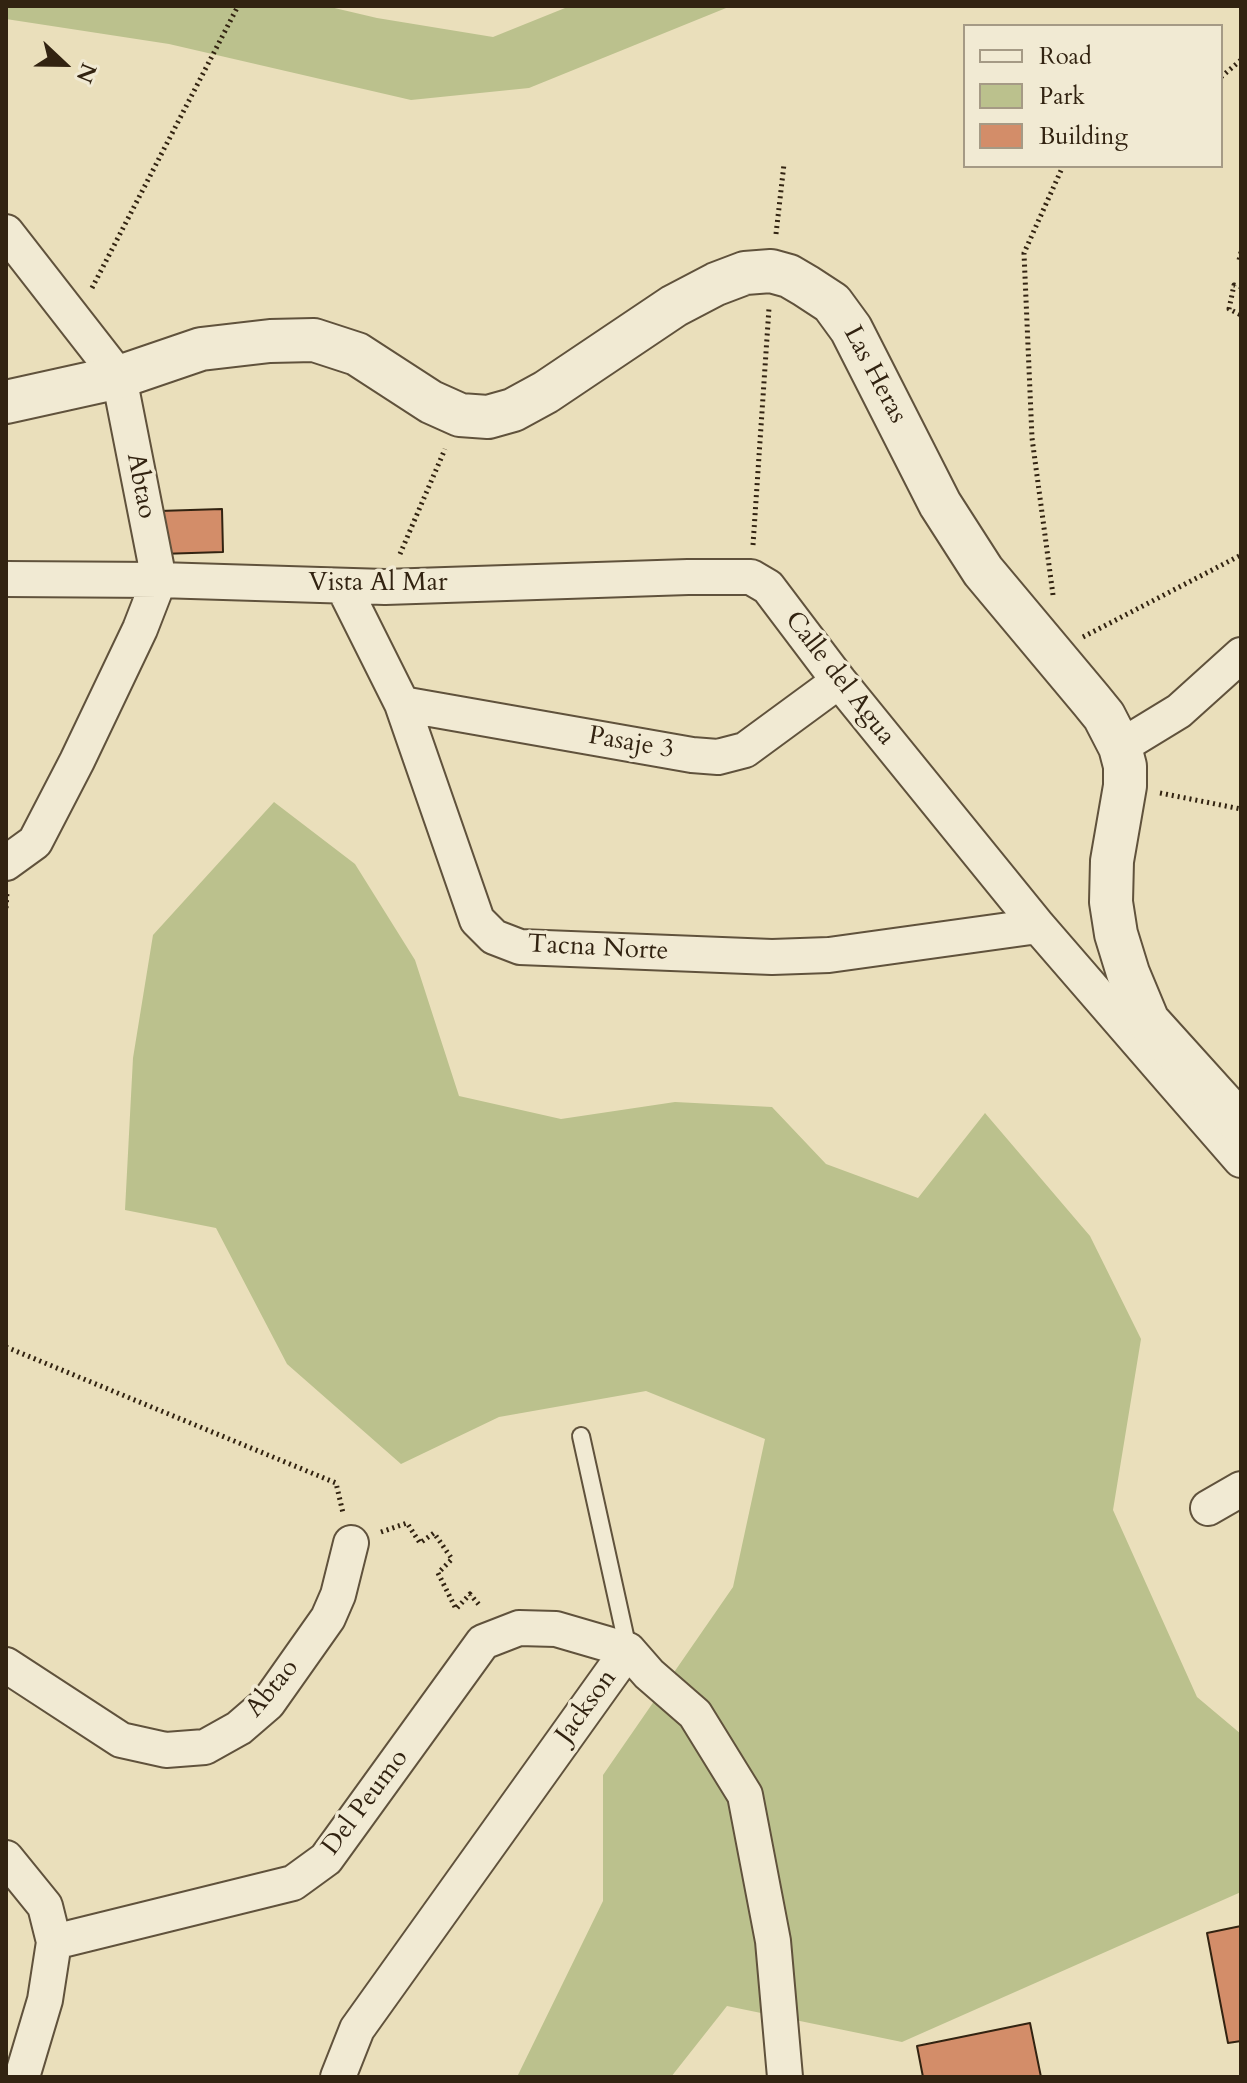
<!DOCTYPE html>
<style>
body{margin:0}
#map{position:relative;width:1247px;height:2083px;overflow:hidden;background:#eadfbb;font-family:Cardo,serif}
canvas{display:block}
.frame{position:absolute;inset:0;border:8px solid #322311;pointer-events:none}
.legend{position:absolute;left:963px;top:24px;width:260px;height:144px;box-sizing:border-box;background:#f1ead3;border:2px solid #a59a85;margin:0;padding:10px 14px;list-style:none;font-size:24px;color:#322311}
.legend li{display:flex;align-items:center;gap:16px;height:40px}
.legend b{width:40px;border:2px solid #a59a85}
.north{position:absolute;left:24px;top:24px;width:80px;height:80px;-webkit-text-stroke:6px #f1ead3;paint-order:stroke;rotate:112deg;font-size:22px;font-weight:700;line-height:32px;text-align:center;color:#322311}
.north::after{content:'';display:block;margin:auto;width:28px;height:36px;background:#322311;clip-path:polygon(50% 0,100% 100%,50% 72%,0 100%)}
</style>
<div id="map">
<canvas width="1247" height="2083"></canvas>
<div class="frame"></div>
<ul class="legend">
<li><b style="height:10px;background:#f1ead3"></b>Road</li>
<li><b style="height:22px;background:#bbc18d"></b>Park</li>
<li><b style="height:22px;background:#d38d69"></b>Building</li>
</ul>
<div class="north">N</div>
</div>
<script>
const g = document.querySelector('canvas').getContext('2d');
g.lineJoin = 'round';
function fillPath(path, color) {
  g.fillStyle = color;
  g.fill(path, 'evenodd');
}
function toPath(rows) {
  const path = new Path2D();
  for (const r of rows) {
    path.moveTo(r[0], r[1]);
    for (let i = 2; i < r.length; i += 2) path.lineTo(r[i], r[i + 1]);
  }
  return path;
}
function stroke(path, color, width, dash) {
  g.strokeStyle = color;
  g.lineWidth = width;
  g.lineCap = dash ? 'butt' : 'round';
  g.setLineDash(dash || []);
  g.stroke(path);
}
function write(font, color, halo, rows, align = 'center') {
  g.font = font + ' Cardo,serif';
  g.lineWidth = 7;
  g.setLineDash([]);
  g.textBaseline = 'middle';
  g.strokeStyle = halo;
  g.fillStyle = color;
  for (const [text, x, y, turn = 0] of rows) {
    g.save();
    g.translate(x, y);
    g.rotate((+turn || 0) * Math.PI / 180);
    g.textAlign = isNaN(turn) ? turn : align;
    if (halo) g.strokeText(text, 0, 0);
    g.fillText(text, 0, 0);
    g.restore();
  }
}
fillPath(toPath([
 [6,6,326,6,377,18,493,37,570,6,731,6,529,88,411,100,169,44,6,19],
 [274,802,355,864,415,960,459,1096,561,1119,675,1102,772,1107,826,1164,918,1198,985,1113,1090,1236,1141,1339,1113,1510,1197,1697,1241,1734,1241,1892,902,2042,727,2006,671,2077,517,2077,603,1901,603,1775,733,1587,765,1439,646,1391,499,1417,401,1464,287,1364,216,1228,125,1210,133,1058,153,935]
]), '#bbc18d');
const building = toPath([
 [222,509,223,552,160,554,159,511,222,509],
 [1241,1926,1241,2041,1228,2043,1207,1933,1241,1926],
 [1030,2023,1041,2077,923,2077,917,2046,1030,2023]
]);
fillPath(building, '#d38d69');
stroke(building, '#322311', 2);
const service = toPath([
 [581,1436,628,1649]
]);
const minor = toPath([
 [6,232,119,377,159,580,140,629,77,761,35,842,6,863],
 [6,579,159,580,385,587,688,577,751,577,768,587,839,681,1038,926,1174,1083,1200,1081],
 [343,586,402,704,477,920,494,937,520,947,772,957,829,955,1038,926],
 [402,704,692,755,718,757,745,750,839,681],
 [1120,747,1179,711,1241,655],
 [1174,1083,1241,1160],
 [1208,1508,1241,1489],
 [628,1650,649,1674,695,1714,745,1795,773,1941,785,2077],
 [6,1665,121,1740,166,1750,205,1747,239,1728,268,1703,328,1618,338,1595,351,1543],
 [6,1858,45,1906,54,1942],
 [22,2077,45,2000,54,1942,293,1883,326,1859,483,1642,519,1628,556,1629,628,1650],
 [338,2077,357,2029,628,1650]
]);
const tertiary = toPath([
 [6,402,119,377,201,349,270,341,314,340,357,354,431,402,460,415,488,417,513,410,546,392,674,306,716,284,745,273,771,271,789,276,806,286,832,303,851,329,940,504,983,571,1091,700,1104,716,1120,747,1125,766,1125,786,1112,861,1111,902,1116,934,1128,973,1148,1021,1241,1124]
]);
stroke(service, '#60523c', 20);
stroke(minor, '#60523c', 38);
stroke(tertiary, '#60523c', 46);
stroke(toPath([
 [1221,77,1241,60],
 [776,234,784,164],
 [1241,252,1239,260,1241,261],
 [1241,287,1234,285,1229,309,1241,315],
 [92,288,238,6],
 [753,545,769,308],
 [400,554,445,449],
 [1053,595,1032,438,1024,253,1063,166],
 [1083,637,1241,555],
 [1160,793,1241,809],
 [6,908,7,893],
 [6,1347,336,1483,343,1513],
 [381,1532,407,1523,420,1543,434,1533,452,1559,438,1573,456,1609,470,1594,481,1607]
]), '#322311', 5, [2, 4]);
stroke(service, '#f1ead3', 16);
stroke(minor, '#f1ead3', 34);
stroke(tertiary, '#f1ead3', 42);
write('26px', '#322311', '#f1ead3', [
 ["Las Heras",874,375,62],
 ["Abtao",140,486,79],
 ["Vista Al Mar",378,584],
 ["Calle del Agua",839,679,52],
 ["Pasaje 3",631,744,10],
 ["Tacna Norte",598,949,3],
 ["Abtao",273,1689,-50],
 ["Jackson",587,1707,-54],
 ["Del Peumo",366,1803,-53]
]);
</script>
